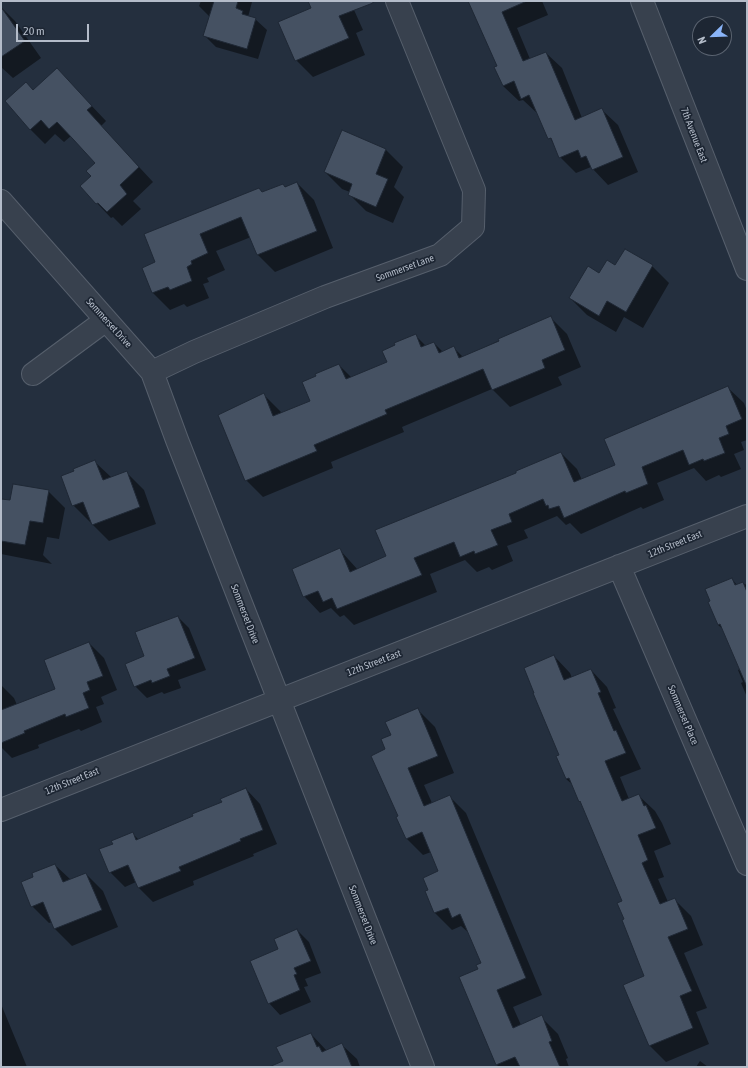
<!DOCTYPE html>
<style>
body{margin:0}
#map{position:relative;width:748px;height:1068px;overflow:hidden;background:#242f3e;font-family:"Asap Condensed",sans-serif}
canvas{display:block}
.frame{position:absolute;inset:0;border:2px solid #b4bcc9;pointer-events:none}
.north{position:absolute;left:692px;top:16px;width:40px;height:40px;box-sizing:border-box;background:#1d2633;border:1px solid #59626f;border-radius:50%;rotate:247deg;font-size:11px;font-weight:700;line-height:16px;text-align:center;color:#b4bcc9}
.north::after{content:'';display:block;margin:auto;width:14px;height:18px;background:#8ab4f8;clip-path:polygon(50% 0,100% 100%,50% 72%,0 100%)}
.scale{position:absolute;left:16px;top:24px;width:73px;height:18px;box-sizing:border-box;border:2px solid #b4bcc9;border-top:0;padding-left:5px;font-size:12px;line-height:14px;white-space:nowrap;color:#b4bcc9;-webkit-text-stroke:3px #1d2633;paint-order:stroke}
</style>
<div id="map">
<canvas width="748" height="1068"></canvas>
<div class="frame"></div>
<div class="north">N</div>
<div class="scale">20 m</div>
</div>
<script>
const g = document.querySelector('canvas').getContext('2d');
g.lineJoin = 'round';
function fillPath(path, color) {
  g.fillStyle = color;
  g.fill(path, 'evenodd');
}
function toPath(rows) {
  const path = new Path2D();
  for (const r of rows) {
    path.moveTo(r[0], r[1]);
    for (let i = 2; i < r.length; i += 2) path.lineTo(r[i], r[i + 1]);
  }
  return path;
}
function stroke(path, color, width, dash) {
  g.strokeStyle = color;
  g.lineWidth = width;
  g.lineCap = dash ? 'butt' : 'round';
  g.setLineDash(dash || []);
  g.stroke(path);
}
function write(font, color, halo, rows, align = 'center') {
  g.font = font + ' "Asap Condensed",sans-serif';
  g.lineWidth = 3.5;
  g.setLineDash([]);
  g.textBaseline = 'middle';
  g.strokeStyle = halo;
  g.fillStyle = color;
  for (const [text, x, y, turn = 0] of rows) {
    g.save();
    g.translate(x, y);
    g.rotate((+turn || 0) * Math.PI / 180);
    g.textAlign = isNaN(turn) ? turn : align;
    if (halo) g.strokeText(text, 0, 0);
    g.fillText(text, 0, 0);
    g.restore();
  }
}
fillPath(toPath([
 [201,1,252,2,248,17,255,19,267,30,258,59,216,47,205,36,210,17,199,6],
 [310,1,350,1,363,30,356,33,365,55,313,77,296,60,313,9],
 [471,1,542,1,548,15,517,28,530,59,546,53,562,68,582,118,602,110,618,125,638,172,608,185,591,167,576,173,560,157,538,114,523,100,519,101,503,86,498,66],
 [1,7,15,21,41,58,13,78,1,67],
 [71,84,106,121,101,126,153,182,133,201,141,209,122,226,113,217,111,218,81,186,92,176,96,163,71,136,64,142,55,134,45,144,30,129,34,91],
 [342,132,386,150,403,167,394,187,404,197,393,223,366,211,349,194,350,192,342,189,325,172],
 [297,183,314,200,333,248,275,272,258,255,251,237,216,251,225,270,207,278,209,282,203,284,209,298,187,307,184,304,170,310,153,293,143,269,157,263,259,189,263,193],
 [616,266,652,266,669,283,643,328,624,317,616,332,587,315,570,298,600,275],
 [550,317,567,334,581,367,558,377,562,385,510,407,492,389,402,427,404,432,331,462,333,468,263,497,246,480,264,395,282,413,311,401,339,365,352,378,388,363,416,336,426,346,434,343,443,352,454,348,463,357],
 [727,387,744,403,747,411,747,440,741,442,744,450,734,454,741,469,721,477,719,475,706,481,694,468,657,483,664,500,643,509,641,507,581,534,570,523,566,525,557,516,524,530,528,538,507,546,513,561,492,570,489,567,477,572,465,560,430,574,437,592,354,625,344,615,340,617,331,608,320,613,304,596,340,550,358,570,388,557,518,474,561,453,577,469,582,480,616,465],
 [95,462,112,478,127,473,144,490,156,524,109,541,73,505],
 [48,491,65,508,59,539,47,537,43,555,52,564,1,554,1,512],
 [732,579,737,585,742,583,747,585,747,697,741,683,743,682,738,670,740,669,724,630,718,625],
 [178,617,189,628,206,670,178,680,181,688,164,694,162,692,147,698,135,686,146,657],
 [89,643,104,658,117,690,101,697,104,704,96,707,102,722,81,731,79,729,38,745,39,748,12,758,1,747,1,685,14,698,17,705,57,690],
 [554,656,570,673,572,678,591,670,607,687,616,708,613,709,641,769,620,777,629,799,638,795,655,811,662,823,671,844,654,851,664,877,658,879,668,902,675,900,691,916,703,945,684,953,707,1008,696,1012,709,1044,666,1062,650,1046,646,976,625,920,623,902,583,805,580,801,573,785,566,779,560,756],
 [418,710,435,727,454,773,424,785,432,803,449,796,466,813,542,995,513,1007,521,1025,541,1017,558,1034,568,1058,566,1059,569,1067,499,1067,496,1064,479,970,482,964,470,934,461,926,452,930,435,913,426,892,429,890,439,872,431,852,423,855,406,838,399,817,387,750,392,735],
 [246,789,260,804,277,844,253,854,254,856,193,881,194,885,153,902,139,888,136,882,125,887,110,872,114,844,133,834,139,840,194,816],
 [55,865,71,880,86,874,103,891,118,927,72,946,55,929,52,922,49,923,32,906,35,877],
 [297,930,309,942,321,973,305,979,308,986,304,987,311,1002,280,1015,269,1003],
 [1,1004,27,1067,1,1067],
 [311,1034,327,1051,342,1045,357,1059,360,1067,286,1067],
 [700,1061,708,1067,696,1067]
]), '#0007');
const building = toPath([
 [214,1,238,1,236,8,243,11,242,14,256,18,247,49,203,36,214,1],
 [308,1,373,1,373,3,339,16,349,38,295,61,278,22,311,8,308,1],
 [468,1,527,1,502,12,523,61,546,52,575,120,602,108,623,157,592,170,586,156,581,158,578,150,559,158,551,138,548,139,529,95,521,99,514,81,503,86,494,67,497,66,468,1],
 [1,7,25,41,1,57,1,7],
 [57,68,92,106,87,110,139,167,120,185,127,194,107,212,98,203,96,204,80,186,91,176,86,171,95,163,73,139,57,122,49,129,41,120,30,130,5,101,26,82,33,90,57,68],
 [342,130,386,149,376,174,388,179,376,207,348,195,352,184,324,172,342,130],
 [297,182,317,231,257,255,241,217,200,234,208,253,191,261,192,264,187,267,192,281,170,290,168,287,152,293,142,268,155,262,144,234,259,188,262,192,283,184,285,187,297,182],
 [625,249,653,265,626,312,607,301,599,316,569,298,588,266,599,273,607,260,615,265,625,249],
 [551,316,565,350,542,360,545,368,492,390,483,369,385,410,387,414,314,445,317,451,245,481,218,415,264,393,273,416,310,401,302,382,316,376,315,374,339,364,346,379,387,362,382,351,395,345,394,343,416,334,421,347,434,342,439,353,454,346,459,358,499,341,498,339,551,316],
 [728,386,742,419,726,426,729,434,719,438,725,453,704,461,703,459,689,465,683,450,642,467,648,484,626,493,625,491,564,518,559,506,549,509,548,505,546,506,543,499,509,514,512,522,491,530,498,545,475,554,474,551,460,557,454,542,414,558,422,575,337,609,332,598,323,602,318,591,303,597,292,569,340,548,350,572,386,556,375,530,516,473,516,471,561,452,574,482,615,465,604,439,728,386],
 [95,460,103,480,127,471,140,507,92,525,83,502,72,506,61,476,74,471,73,469,95,460],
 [13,484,49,490,43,523,30,521,25,545,1,541,1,499,10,500,13,484],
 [732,578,735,585,743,582,747,592,747,687,720,624,718,625,708,602,710,601,705,589,732,578],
 [178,616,195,658,167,669,170,676,152,683,151,680,134,687,125,664,144,656,135,632,178,616],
 [89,642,103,676,87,682,90,690,83,693,89,708,66,717,65,714,24,731,25,733,1,743,1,710,55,689,44,660,89,642],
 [554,655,564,680,591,669,601,692,598,693,614,731,616,730,626,753,605,761,622,801,639,794,644,806,646,805,656,828,638,835,648,860,642,863,660,904,675,898,688,929,668,937,692,991,680,996,693,1028,649,1046,623,985,644,976,622,920,624,919,617,903,622,901,580,801,579,802,569,778,566,779,556,756,559,755,533,693,534,693,524,668,554,655],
 [418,708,438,756,408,768,424,806,450,795,526,978,497,990,513,1028,542,1015,552,1041,549,1042,560,1067,520,1067,515,1057,496,1065,459,977,478,969,476,965,481,963,460,914,452,918,448,908,434,913,425,891,428,890,423,878,438,871,422,832,406,839,396,817,398,816,371,756,385,749,381,739,391,735,385,722,418,708],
 [246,788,263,830,240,839,241,841,179,867,181,871,138,888,128,865,109,873,99,849,113,844,111,841,133,832,136,840,193,816,192,814,222,802,220,799,246,788],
 [55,864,63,882,86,873,102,910,54,929,43,902,31,907,21,882,33,877,32,873,55,864],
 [297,929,311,961,294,968,297,974,294,975,300,990,268,1004,250,961,278,949,274,939,297,929],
 [311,1033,317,1047,319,1046,322,1052,342,1043,352,1067,269,1067,283,1061,276,1047,311,1033]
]);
fillPath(building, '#455162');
stroke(building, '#1f2835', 1);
const minor = toPath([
 [1,201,152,372,177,440,423,1067],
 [152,372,194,352,325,297,440,255,473,227,474,190,397,1],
 [33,374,106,320],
 [619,566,747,864],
 [1,810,747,516]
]);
const tertiary = toPath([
 [642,1,747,269]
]);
stroke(minor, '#565f6c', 24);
stroke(tertiary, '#565f6c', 24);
stroke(minor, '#38414e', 22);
stroke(tertiary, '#38414e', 22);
write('10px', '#b4bcc9', '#1d2633', [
 ["7th Avenue East",694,135,69],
 ["Sommerset Lane",405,268,-20],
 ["Sommerset Drive",109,323,48],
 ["12th Street East",675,544,-22],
 ["Sommerset Drive",245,614,69],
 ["12th Street East",374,663,-21],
 ["Sommerset Place",683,715,67],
 ["12th Street East",72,781,-22],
 ["Sommerset Drive",363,915,69]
]);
</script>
